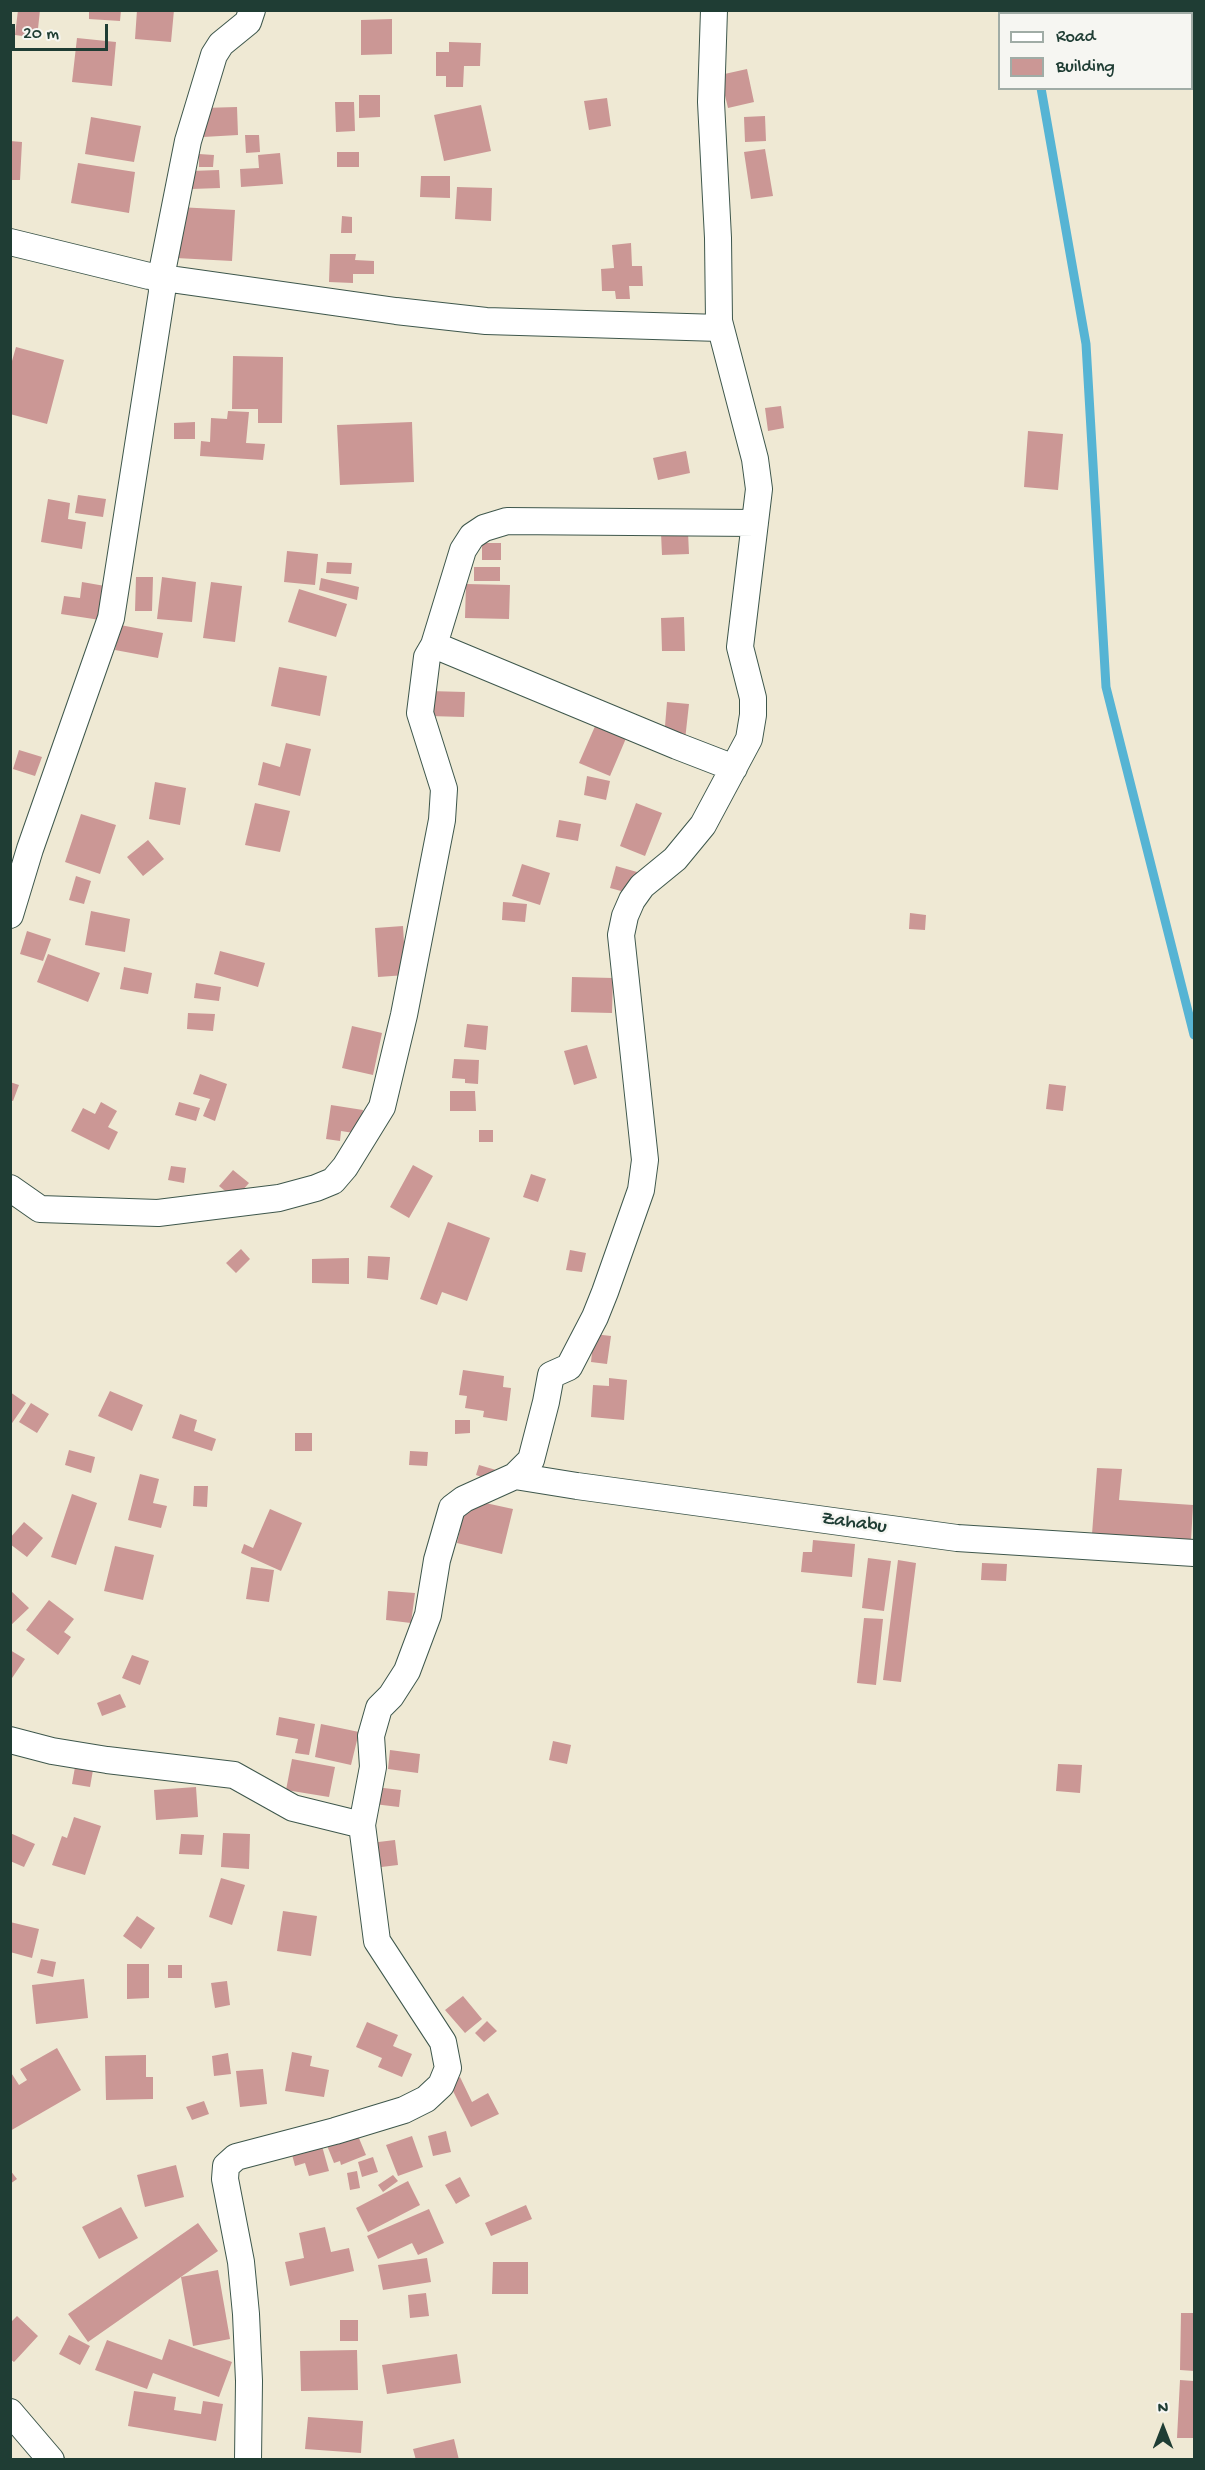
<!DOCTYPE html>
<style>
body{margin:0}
#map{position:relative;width:1205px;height:2470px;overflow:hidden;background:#efe9d4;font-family:"Gochi Hand",sans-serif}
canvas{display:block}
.frame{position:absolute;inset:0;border:12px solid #1f3d34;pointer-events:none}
.legend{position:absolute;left:998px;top:12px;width:195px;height:78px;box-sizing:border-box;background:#f6f6f2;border:2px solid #a0aca6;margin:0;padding:8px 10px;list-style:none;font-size:18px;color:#1f3d34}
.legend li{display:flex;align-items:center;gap:12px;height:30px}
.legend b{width:30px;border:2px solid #a0aca6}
.north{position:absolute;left:1133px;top:2398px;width:60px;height:60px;-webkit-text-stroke:4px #f6f6f2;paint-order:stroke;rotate:0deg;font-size:16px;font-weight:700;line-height:24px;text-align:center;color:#1f3d34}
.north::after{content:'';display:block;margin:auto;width:21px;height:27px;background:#1f3d34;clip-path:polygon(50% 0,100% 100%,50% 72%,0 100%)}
.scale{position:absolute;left:12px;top:24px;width:96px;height:27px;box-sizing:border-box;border:3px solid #1f3d34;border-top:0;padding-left:8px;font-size:18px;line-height:21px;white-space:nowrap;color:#1f3d34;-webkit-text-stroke:4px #f6f6f2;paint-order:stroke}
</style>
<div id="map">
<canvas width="1205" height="2470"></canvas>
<div class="frame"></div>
<ul class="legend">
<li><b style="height:8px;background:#fff"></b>Road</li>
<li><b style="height:16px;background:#cb9795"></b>Building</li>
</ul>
<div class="north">N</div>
<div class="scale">20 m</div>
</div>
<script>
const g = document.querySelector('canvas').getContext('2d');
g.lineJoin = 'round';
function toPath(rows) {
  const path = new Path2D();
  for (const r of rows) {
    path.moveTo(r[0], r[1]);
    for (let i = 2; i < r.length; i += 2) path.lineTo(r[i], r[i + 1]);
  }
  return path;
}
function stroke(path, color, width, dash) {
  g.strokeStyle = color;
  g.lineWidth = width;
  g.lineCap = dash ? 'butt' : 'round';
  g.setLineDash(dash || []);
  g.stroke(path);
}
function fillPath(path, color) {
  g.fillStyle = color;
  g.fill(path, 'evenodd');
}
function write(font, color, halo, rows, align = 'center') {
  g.font = font + ' "Gochi Hand",sans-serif';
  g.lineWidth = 5;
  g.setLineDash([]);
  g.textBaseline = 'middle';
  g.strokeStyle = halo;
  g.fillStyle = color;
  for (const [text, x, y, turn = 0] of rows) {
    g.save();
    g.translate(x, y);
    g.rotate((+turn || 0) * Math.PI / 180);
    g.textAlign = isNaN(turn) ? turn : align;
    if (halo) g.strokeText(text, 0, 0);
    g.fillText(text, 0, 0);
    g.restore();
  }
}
stroke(toPath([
 [1028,10,1028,14],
 [1041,88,1086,344,1106,687,1194,1035]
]), '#56b4d4', 9);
fillPath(toPath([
 [18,10,40,10,37,38,15,35],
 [89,10,121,10,120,21,89,19],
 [137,10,174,10,171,42,135,39],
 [392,19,392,54,361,55,361,20],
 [77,38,116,42,112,86,72,82],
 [449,42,481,43,480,66,464,66,463,87,446,87,446,76,436,76,436,52,449,52],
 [747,69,754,102,728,108,720,75],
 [359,95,380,95,380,117,359,118],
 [607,98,611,126,589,130,584,101],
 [335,102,354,102,355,131,336,132],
 [481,105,491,151,444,161,434,115],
 [237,107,238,135,203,137,202,108],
 [765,116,766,141,745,142,744,117],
 [91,117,141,126,134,162,85,154],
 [245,135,259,135,260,152,246,153],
 [10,141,22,142,20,180,10,180],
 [765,149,773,196,751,199,744,152],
 [337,152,359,152,359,167,337,167],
 [280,153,283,184,241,187,240,169,259,168,258,155],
 [199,154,214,155,213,167,199,167],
 [78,163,135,172,129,213,71,203],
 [219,170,220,188,191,189,191,171],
 [421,176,450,176,450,198,420,197],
 [457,187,492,188,491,221,455,219],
 [178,207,235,210,232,261,176,258],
 [342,216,352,217,352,233,341,233],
 [631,243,632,266,642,266,643,286,629,286,630,299,616,299,615,291,602,291,601,269,614,268,612,245],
 [330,254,356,254,355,260,374,261,374,274,353,274,353,283,329,282],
 [16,347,64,360,47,424,10,414,10,368],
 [233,356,283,357,282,423,258,423,258,409,232,409],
 [781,406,784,428,768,431,765,408],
 [228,411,249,412,246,443,265,444,263,460,200,456,201,441,210,442,211,418,227,419],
 [195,422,195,439,174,439,174,423],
 [412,422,414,482,340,485,337,425],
 [1028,431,1063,434,1058,490,1024,487],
 [686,451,690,473,658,480,653,458],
 [78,495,106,499,103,517,75,513],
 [48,499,70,503,68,519,86,522,82,549,41,542],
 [688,532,689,554,662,555,661,533],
 [482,543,501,543,501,560,482,560],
 [287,551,318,554,315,585,284,582],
 [327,562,352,563,351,574,326,573],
 [474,567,500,567,500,581,474,581],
 [136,577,153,577,152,611,135,611],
 [162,577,196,582,192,622,157,619],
 [321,578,359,587,357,600,319,590],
 [82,582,105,586,100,620,61,614,64,596,80,598],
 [211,582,242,586,235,642,203,638],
 [466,584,510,585,509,619,465,618],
 [299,589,347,604,336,637,288,622],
 [684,617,685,651,662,651,661,618],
 [120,625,163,633,158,658,115,650],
 [279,667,327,676,320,716,271,706],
 [429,691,465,692,464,717,429,716],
 [667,702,689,704,685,740,664,738],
 [596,724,627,736,610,776,579,763],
 [286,743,311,749,300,796,258,785,263,762,280,767],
 [19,750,42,757,35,776,13,769],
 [587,776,610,781,606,800,584,795],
 [155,782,186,788,180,825,149,819],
 [255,803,290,811,280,852,245,845],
 [636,803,662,813,645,856,620,846],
 [81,814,116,825,100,874,65,862],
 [559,820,581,824,578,841,556,837],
 [148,840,164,859,143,876,127,857],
 [522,864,550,873,540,905,512,896],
 [616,866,637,872,632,894,610,888],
 [76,876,91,881,84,904,69,900],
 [503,902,527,904,525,922,502,920],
 [91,911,130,919,125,952,85,945],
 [910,913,926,915,925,930,909,929],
 [403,926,406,975,378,977,375,928],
 [27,931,51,939,43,961,20,954],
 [220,951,265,963,258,987,214,974],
 [48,954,100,973,88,1002,37,982],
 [124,967,152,973,148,994,120,989],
 [572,977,613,978,612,1013,571,1012],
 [196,983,221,987,219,1001,194,998],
 [188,1013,215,1014,213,1031,187,1029],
 [467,1024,488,1026,486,1050,464,1047],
 [352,1026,382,1033,373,1075,342,1068],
 [587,1045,597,1078,574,1085,564,1051],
 [454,1059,479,1060,478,1084,465,1083,465,1079,452,1078],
 [200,1074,227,1084,215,1121,203,1116,210,1099,193,1094],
 [10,1082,19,1085,13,1101,10,1100],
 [1049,1084,1066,1086,1063,1111,1046,1109],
 [450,1091,475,1091,476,1111,450,1111],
 [101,1102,117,1111,108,1127,118,1132,109,1150,71,1131,83,1108,95,1114],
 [179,1102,200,1108,196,1121,175,1115],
 [331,1105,363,1110,360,1134,341,1131,340,1141,326,1139],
 [479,1130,493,1130,493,1142,479,1142],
 [413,1165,433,1176,409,1218,390,1207],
 [171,1166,186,1168,184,1183,168,1180],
 [233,1170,249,1183,235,1199,219,1186],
 [531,1174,546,1179,538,1202,523,1197],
 [448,1222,490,1238,467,1301,442,1292,437,1305,420,1299],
 [241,1249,250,1259,236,1273,226,1263],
 [570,1250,586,1253,582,1272,566,1270],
 [368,1256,390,1257,388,1280,367,1278],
 [349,1258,349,1284,312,1283,312,1259],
 [594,1334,611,1336,607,1364,591,1362],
 [463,1370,504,1376,503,1387,511,1388,507,1421,483,1417,484,1411,465,1408,467,1396,459,1395],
 [609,1378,627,1380,624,1420,591,1417,593,1385,609,1386],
 [110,1391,143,1405,132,1431,98,1416],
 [10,1392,26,1403,10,1426],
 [31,1403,49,1414,37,1433,19,1422],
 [180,1414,197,1420,194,1431,216,1439,212,1451,172,1438],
 [455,1420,470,1420,470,1433,455,1434],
 [295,1433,312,1433,312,1451,295,1451],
 [69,1450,95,1457,91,1473,65,1465],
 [410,1451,428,1452,427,1466,409,1465],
 [479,1465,496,1470,493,1481,476,1475],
 [1097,1468,1122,1469,1119,1500,1193,1505,1191,1541,1092,1534],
 [140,1474,159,1479,153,1503,167,1506,161,1528,128,1520],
 [194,1486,208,1486,207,1507,193,1506],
 [72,1494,97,1503,76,1565,51,1557],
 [467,1499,513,1509,502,1554,457,1543],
 [270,1509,302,1523,281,1571,241,1553,244,1544,253,1548],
 [24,1522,43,1538,27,1557,10,1544,10,1538],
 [813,1540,855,1544,852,1577,801,1572,803,1552,812,1552],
 [115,1546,154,1555,143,1600,104,1591],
 [868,1558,891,1561,884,1611,862,1608],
 [898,1560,916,1563,901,1682,883,1680],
 [982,1563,1007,1564,1006,1581,981,1580],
 [251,1567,274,1570,269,1602,246,1599],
 [10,1590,29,1608,10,1626],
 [388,1591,415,1593,411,1623,386,1620],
 [49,1600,74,1619,64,1632,71,1637,58,1655,26,1630],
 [864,1618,883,1619,876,1685,857,1683],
 [10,1650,25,1659,10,1681],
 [132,1655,149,1661,140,1685,122,1678],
 [120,1694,126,1707,102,1716,97,1703],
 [279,1717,315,1724,309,1755,295,1753,298,1739,276,1735],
 [321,1724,359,1732,351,1765,315,1757],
 [553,1741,571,1745,567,1764,549,1760],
 [390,1750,420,1754,418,1773,388,1769],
 [292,1759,335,1767,329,1797,286,1790],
 [1058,1764,1082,1765,1080,1793,1056,1791],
 [75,1767,93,1770,90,1787,72,1784],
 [196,1787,198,1817,156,1820,154,1790],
 [375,1787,401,1790,399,1807,374,1804],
 [74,1817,101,1826,85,1875,52,1865,62,1836,67,1838],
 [10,1833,35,1844,24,1867,10,1861],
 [223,1833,250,1834,249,1869,221,1867],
 [181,1834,204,1835,202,1855,179,1854],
 [395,1840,398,1865,373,1868,370,1843],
 [221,1878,245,1885,232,1925,209,1917],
 [283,1911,317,1916,311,1956,277,1951],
 [137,1916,155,1928,141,1949,123,1936],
 [10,1922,39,1929,32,1958,10,1952],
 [41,1959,56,1962,53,1977,37,1973],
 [127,1964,149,1964,149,1998,127,1999],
 [168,1965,182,1965,182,1978,168,1978],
 [84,1979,88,2018,36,2024,32,1985],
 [227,1981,230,2005,215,2008,211,1983],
 [463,1996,482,2019,465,2033,445,2010],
 [487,2021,497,2031,484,2042,475,2033],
 [367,2022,398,2035,393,2046,412,2054,402,2077,378,2067,382,2058,356,2047],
 [57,2048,81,2090,10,2131,10,2071,19,2085,27,2080,20,2069],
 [292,2052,312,2056,310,2066,329,2070,324,2097,285,2091],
 [228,2053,231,2074,214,2076,212,2056],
 [146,2055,146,2077,153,2077,153,2099,106,2100,105,2056],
 [263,2069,267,2104,240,2107,236,2071],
 [460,2077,472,2102,488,2093,499,2114,471,2127,449,2083],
 [204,2101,209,2114,192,2120,186,2107],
 [356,2131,366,2155,341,2165,340,2161,334,2163,326,2143],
 [446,2131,451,2152,433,2156,428,2136],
 [412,2136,423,2167,398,2176,386,2145],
 [320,2139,329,2171,309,2176,305,2163,295,2166,290,2147],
 [373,2157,378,2172,362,2177,358,2162],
 [176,2165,184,2197,145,2207,137,2175],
 [10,2170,17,2179,10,2184],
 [357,2171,360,2188,350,2190,347,2173],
 [393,2175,398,2181,383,2192,378,2185],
 [460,2177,470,2196,456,2204,445,2185],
 [408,2181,420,2205,368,2232,356,2208],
 [526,2205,532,2219,491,2236,485,2223],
 [121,2207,138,2238,99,2259,82,2227],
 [429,2209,444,2243,418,2255,412,2243,378,2259,367,2236],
 [198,2223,218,2251,88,2342,68,2314],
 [325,2227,331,2252,349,2248,354,2271,290,2286,285,2262,304,2258,299,2233],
 [427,2258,431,2282,383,2290,378,2265],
 [493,2262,528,2262,528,2294,492,2294],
 [218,2270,230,2339,193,2346,181,2277],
 [426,2293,429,2316,410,2318,408,2295],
 [1181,2313,1194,2313,1194,2371,1180,2370],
 [17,2316,38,2336,14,2362,10,2359,10,2323],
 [340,2320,358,2320,358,2341,340,2341],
 [69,2335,90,2346,80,2365,59,2354],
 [169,2339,232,2362,219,2397,153,2373,147,2389,95,2370,107,2340,162,2360],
 [357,2350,358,2390,301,2391,300,2351],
 [457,2354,461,2383,387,2394,382,2365],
 [1180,2380,1194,2381,1194,2438,1177,2438],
 [134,2391,176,2397,174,2410,201,2414,203,2401,223,2404,216,2441,128,2426],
 [308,2417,363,2421,361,2453,305,2449],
 [454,2439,459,2460,416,2460,413,2449]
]), '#cb9795');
const street = toPath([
 [10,242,149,276,396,311,486,321,720,328],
 [434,645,677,746,734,768],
 [10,915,30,849,111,618,162,292,161,277,188,141,214,55,221,44,248,22,252,10],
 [10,1188,40,1209,158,1213,279,1198,316,1188,333,1181,345,1167,382,1107,404,1015,442,820,444,789,420,713,427,657,434,645,463,550,472,536,484,528,507,521,755,523],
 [515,1476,577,1486,957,1538,1194,1553],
 [10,1740,52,1751,107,1760,234,1775,293,1808,362,1825],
 [10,2412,51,2460],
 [248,2460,249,2381,246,2314,241,2262,225,2179,226,2166,236,2157,335,2131,404,2110,426,2099,441,2085,448,2068,443,2042,377,1941,362,1825,373,1767,371,1736,379,1708,391,1696,407,1671,428,1615,437,1560,452,1508,464,1499,515,1476,531,1460,546,1402,551,1375,569,1367,595,1317,605,1292,641,1190,645,1160,621,935,625,916,632,900,642,886,675,859,703,825,749,739,753,715,753,698,740,647,759,489,755,459,719,321,718,238,711,102,714,10]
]);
stroke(street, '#3e574c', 28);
stroke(street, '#fff', 26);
write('20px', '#1f3d34', '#f6f6f2', [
 ["Zahabu",854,1524,8]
]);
</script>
